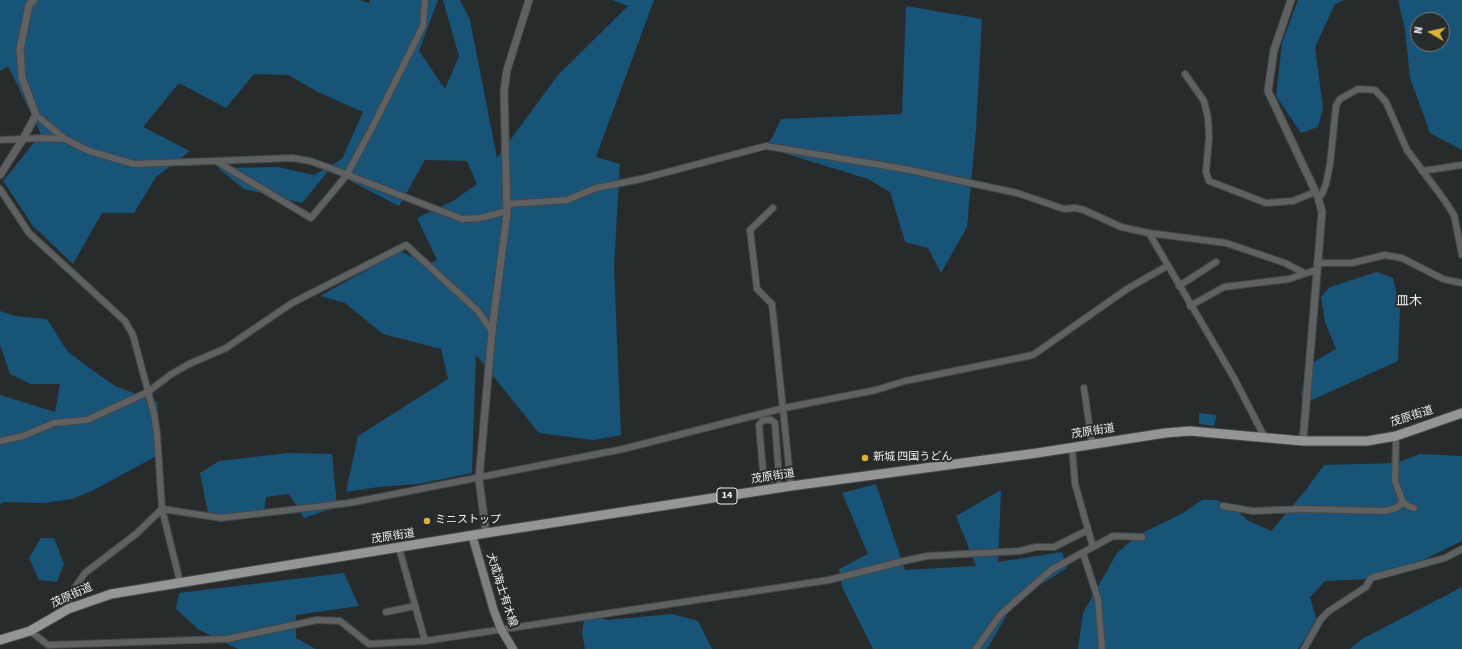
<!DOCTYPE html>
<meta charset="utf-8">
<style>
body{margin:0}
#map{position:relative;width:1462px;height:649px;overflow:hidden;background:#282b2c;font-family:"Source Sans 3",sans-serif}
canvas{display:block}
.north{position:absolute;left:1410px;top:12px;width:40px;height:40px;box-sizing:border-box;background:#282b2c;border:1px solid #77797a;border-radius:50%;rotate:279deg;font-size:11px;font-weight:700;line-height:16px;text-align:center;color:#edeff0}
.north::after{content:'';display:block;margin:auto;width:14px;height:18px;background:#dcb233;clip-path:polygon(50% 0,100% 100%,50% 72%,0 100%)}
</style>
<div id="map">
<canvas width="1462" height="649"></canvas>
<div class="north">N</div>
</div>
<script>
const g = document.querySelector('canvas').getContext('2d');
g.lineJoin = 'round';
function fillPath(path, color) {
  g.fillStyle = color;
  g.fill(path, 'evenodd');
}
function toPath(rows) {
  const path = new Path2D();
  for (const r of rows) {
    path.moveTo(r[0], r[1]);
    for (let i = 2; i < r.length; i += 2) path.lineTo(r[i], r[i + 1]);
  }
  return path;
}
function stroke(path, color, width, dash) {
  g.strokeStyle = color;
  g.lineWidth = width;
  g.lineCap = dash ? 'butt' : 'round';
  g.setLineDash(dash || []);
  g.stroke(path);
}
function write(font, color, halo, rows, align = 'center') {
  g.font = font + ' "Source Sans 3","Noto Sans JP",sans-serif';
  g.lineWidth = 4;
  g.setLineDash([]);
  g.textBaseline = 'middle';
  g.strokeStyle = halo;
  g.fillStyle = color;
  for (const [text, x, y, turn = 0] of rows) {
    g.save();
    g.translate(x, y);
    g.rotate((+turn || 0) * Math.PI / 180);
    g.textAlign = isNaN(turn) ? turn : align;
    if (halo) g.strokeText(text, 0, 0);
    g.fillText(text, 0, 0);
    g.restore();
  }
}
fillPath(toPath([
 [0,0,359,0,369,3,370,0,438,0,419,51,445,89,459,56,443,0,460,0,470,20,497,158,558,75,628,6,612,0,654,0,596,157,620,164,614,267,621,435,593,440,539,433,476,355,472,473,418,484,378,487,346,492,358,436,448,379,441,349,383,334,345,303,320,296,370,268,394,248,427,264,437,260,417,218,453,201,477,184,467,161,425,160,399,206,329,170,302,203,244,189,218,168,278,167,314,175,342,159,363,112,318,92,288,75,254,74,226,108,179,83,143,127,190,151,156,177,134,213,102,213,73,264,33,226,3,181,41,134,8,66,0,71],
 [1298,0,1344,0,1335,4,1315,47,1323,108,1318,127,1301,133,1276,96,1282,43],
 [1398,0,1462,0,1462,150,1430,133,1410,78,1405,30],
 [1418,20,1442,20,1442,44,1418,44],
 [906,6,982,19,976,129,967,227,941,273,928,248,905,242,890,192,868,179,764,147,772,138,781,119,902,114],
 [1377,272,1393,278,1400,308,1398,361,1310,401,1301,396,1307,366,1336,349,1325,322,1321,297,1330,287],
 [0,311,15,316,47,319,67,351,88,367,115,386,157,402,162,453,92,491,72,499,44,503,5,502,0,504,0,395,55,412,60,384,31,384,10,374,0,345],
 [1199,413,1217,415,1214,426,1199,424],
 [288,453,332,454,337,507,304,518,289,494,266,497,264,512,209,518,200,473,219,461],
 [1420,454,1462,456,1462,541,1425,559,1365,579,1325,581,1310,597,1317,622,1298,649,1078,649,1083,613,1117,553,1138,535,1183,513,1202,500,1216,500,1234,507,1247,520,1271,531,1305,491,1324,465,1395,463],
 [876,484,905,570,976,566,956,516,1001,490,998,562,1062,552,1067,568,1015,601,987,649,873,649,842,587,839,569,868,554,842,493],
 [41,538,54,538,64,564,57,582,39,580,29,558],
 [344,573,359,606,296,615,296,638,316,649,238,649,198,629,176,609,179,593],
 [1462,587,1462,649,1350,649,1362,639],
 [672,614,698,621,712,649,585,649,582,633,584,620,595,615,607,620]
]), '#175478');
const minor = toPath([
 [1185,74,1204,101,1208,118,1209,137,1206,172,1209,181,1266,203,1293,201,1315,192],
 [36,115,65,139,89,151,134,164,292,158,310,161,327,167,462,219,480,218,507,211],
 [0,140,41,138,65,139],
 [216,161,311,218,346,176,373,126,423,26,425,0],
 [1422,171,1462,165],
 [0,189,29,233,125,321,133,335,154,414,157,433,162,509,180,582],
 [1318,197,1322,194,1326,184,1330,164,1336,106,1340,99,1358,89,1375,90,1386,102,1407,150,1445,201,1454,215,1462,255],
 [507,204,567,200,596,188,641,179,766,146,905,169,1017,193,1064,209,1075,208,1084,210,1121,227,1149,233,1234,378,1265,438],
 [773,208,750,230,757,289,772,304,791,486],
 [1149,233,1226,243,1285,263,1304,273],
 [1317,263,1352,263,1385,255,1402,258,1443,279,1462,283],
 [1179,286,1216,262],
 [1190,306,1224,287,1289,279,1316,270],
 [1084,388,1092,444],
 [1396,436,1395,481,1403,502,1408,506,1414,508],
 [0,441,23,436,54,423,87,420,148,392,170,375,189,364,226,348,292,303,406,245,478,311,492,331],
 [1072,447,1075,484,1093,547],
 [779,478,771,479,763,471,759,425,763,420,771,420,775,423,779,478,779,488],
 [1223,506,1253,511,1302,509,1385,511,1396,508,1403,502],
 [162,509,221,518,349,503,623,449,784,408,876,390,905,381,1033,355,1127,289,1167,266],
 [399,548,425,641],
 [1083,553,1098,599,1102,649],
 [68,609,70,595,85,573,136,534,162,509],
 [386,612,415,606],
 [30,631,48,645,227,639,317,620,340,621,369,644,425,641,829,580,908,560,928,556,1020,551,1036,547,1054,547,1088,530],
 [976,649,1000,615,1051,570,1113,536,1142,537],
 [1304,649,1321,619,1329,611,1366,587,1371,578,1445,558,1462,549]
]);
const tertiary = toPath([
 [1291,0,1274,50,1268,91,1318,197,1322,212,1303,441],
 [0,175,23,139,36,115,22,78,20,49,29,5,34,0],
 [486,533,479,479,492,331,507,213,504,91,507,70,529,0]
]);
const secondary = toPath([
 [472,535,494,611,501,629,513,649]
]);
const primary = toPath([
 [0,640,30,631,68,609,111,594,486,533,791,486,1037,453,1165,433,1190,431,1303,441,1367,441,1396,436,1462,413]
]);
stroke(minor, '#444647', 8);
stroke(tertiary, '#444647', 9);
stroke(secondary, '#444647', 10);
stroke(primary, '#444647', 11);
stroke(minor, '#5f6061', 6);
stroke(tertiary, '#5f6061', 7);
stroke(secondary, '#7c7e80', 8);
stroke(primary, '#939597', 9);
for (const [x, y, r, color] of [
 [865,458,4,"#dcb233"],
 [427,521,4,"#dcb233"]
]) {
  const dot = new Path2D();
  dot.arc(x, y, r, 0, 2 * Math.PI);
  g.fillStyle = color;
  g.fill(dot);
  stroke(dot, '#282b2c', 1.5);
}
for (const [x, y, w] of [
 [727,496,20]
]) {
  const box = new Path2D();
  box.roundRect(x - w / 2, y - 8, w, 16, 3);
  g.fillStyle = '#282b2c';
  g.fill(box);
  stroke(box, '#edeff0', 1);
}
write('bold 10px', '#edeff0', null, [
 ["14",727,496]
]);
write('11px', '#edeff0', '#282b2c', [
 ["茂原街道",1412,417,-18],
 ["茂原街道",1093,432,-9],
 ["茂原街道",773,477,-9],
 ["茂原街道",393,537,-9],
 ["犬成海士有木線",501,590,72],
 ["茂原街道",72,596,-24]
]);
write('11px', '#edeff0', '#282b2c', [
 ["新城 四国うどん",873,458],
 ["ミニストップ",435,521]
], 'left');
write('13px', '#edeff0', '#282b2c', [
 ["皿木",1409,302]
]);
</script>
